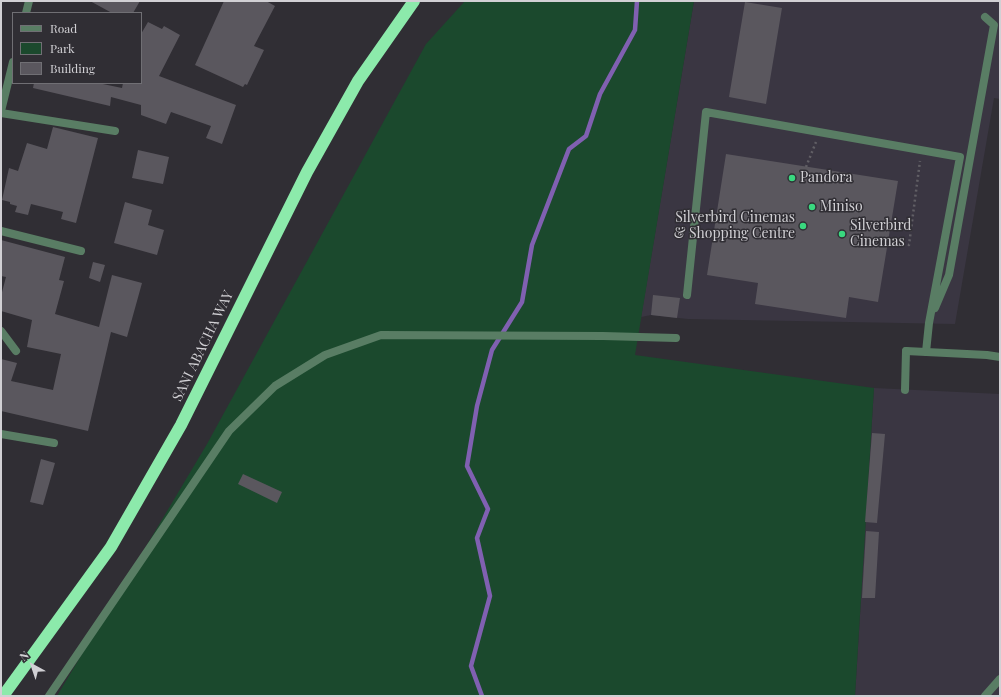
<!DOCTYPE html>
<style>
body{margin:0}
#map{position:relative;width:1001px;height:697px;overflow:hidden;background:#302e34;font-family:"Playfair Display",serif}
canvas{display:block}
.frame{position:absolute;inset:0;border:2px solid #d1d0d4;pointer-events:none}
.legend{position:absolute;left:12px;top:12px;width:130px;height:72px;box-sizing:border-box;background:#302e34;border:1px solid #706f74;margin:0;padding:5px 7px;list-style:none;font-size:12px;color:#d1d0d4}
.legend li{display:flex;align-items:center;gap:8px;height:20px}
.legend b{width:20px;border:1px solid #706f74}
.north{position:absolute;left:12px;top:645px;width:40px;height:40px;-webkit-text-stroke:3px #302e34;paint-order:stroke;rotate:320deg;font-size:11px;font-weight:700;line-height:16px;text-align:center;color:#d1d0d4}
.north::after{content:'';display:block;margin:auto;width:14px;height:18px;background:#d1d0d4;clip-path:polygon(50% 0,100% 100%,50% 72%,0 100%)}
</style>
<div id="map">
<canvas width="1001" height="697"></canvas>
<div class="frame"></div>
<ul class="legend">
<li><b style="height:5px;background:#597d64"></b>Road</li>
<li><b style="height:11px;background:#1b492d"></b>Park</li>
<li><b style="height:11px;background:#5a575e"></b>Building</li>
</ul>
<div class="north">N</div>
</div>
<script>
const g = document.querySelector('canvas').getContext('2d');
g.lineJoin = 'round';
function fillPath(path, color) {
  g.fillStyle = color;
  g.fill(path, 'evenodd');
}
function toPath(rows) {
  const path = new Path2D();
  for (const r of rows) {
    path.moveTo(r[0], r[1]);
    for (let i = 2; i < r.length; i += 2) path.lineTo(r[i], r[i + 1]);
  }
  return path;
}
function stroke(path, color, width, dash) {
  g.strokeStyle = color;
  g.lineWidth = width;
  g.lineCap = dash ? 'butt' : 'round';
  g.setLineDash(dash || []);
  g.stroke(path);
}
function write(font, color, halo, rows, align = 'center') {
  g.font = font + ' "Playfair Display",serif';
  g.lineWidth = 3;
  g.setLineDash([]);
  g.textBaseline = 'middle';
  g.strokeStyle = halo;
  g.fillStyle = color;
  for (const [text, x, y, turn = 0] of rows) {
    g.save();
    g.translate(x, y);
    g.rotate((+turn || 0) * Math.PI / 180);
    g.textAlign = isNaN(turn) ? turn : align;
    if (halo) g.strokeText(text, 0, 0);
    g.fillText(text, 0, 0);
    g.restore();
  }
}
fillPath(toPath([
 [694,1,1000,1,1000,99,994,98,955,324,688,319,651,315,641,317],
 [874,388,1000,394,1000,696,855,696]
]), '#3a3642');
fillPath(toPath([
 [465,1,694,1,635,355,874,388,855,696,57,696,207,444,426,44]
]), '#1b492d');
stroke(toPath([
 [482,696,471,666,490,596,477,538,488,509,467,466,477,406,492,350,522,302,532,245,569,149,586,136,600,94,635,30,637,1]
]), '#8060b1', 4.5);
fillPath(toPath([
 [90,1,140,1,133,13,112,13],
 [224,1,266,1,275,6,254,46,264,50,247,85,245,84,243,87,195,65],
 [745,2,782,8,766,104,729,97],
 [148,22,162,29,164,26,180,35,159,76,236,105,222,144,206,138,211,126,171,112,166,124,141,115,141,105,111,97,110,106,33,88,34,83,98,83,122,88,123,83,141,83,141,34],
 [53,127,98,138,76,223,61,219,63,212,31,204,28,215,15,212,17,206,10,204,10,202,2,200,9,168,18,171,27,143,47,149],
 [138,150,169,157,163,184,132,178],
 [726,154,898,181,878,302,849,297,846,318,755,304,758,283,707,275],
 [125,202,152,210,148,225,164,230,157,255,114,243],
 [1,240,65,257,59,280,64,281,55,314,99,327,112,275,142,283,127,337,111,332,88,431,1,411,1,359,17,363,11,381,53,390,61,354,27,347,32,320,1,311,1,296,6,277,1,276],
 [93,262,105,265,100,282,89,278],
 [653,295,680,298,677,318,651,315],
 [872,433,885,434,877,523,865,522],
 [41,459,55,463,43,505,30,502],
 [243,474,282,492,277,503,238,484],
 [866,531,879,532,875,598,862,598]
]), '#5a575e');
stroke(toPath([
 [806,167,816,142],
 [888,242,909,245,920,161]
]), '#615f65', 2.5, [2, 3]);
stroke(toPath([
 [687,295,706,112,960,157,929,323,926,352],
 [935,308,949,275,994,25,985,17],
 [905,390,906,351],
 [49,696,229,431,275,386,325,355,381,335,603,336,676,338]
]), '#597d64', 8);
stroke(toPath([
 [26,13,29,1],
 [1,111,13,62],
 [1,113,115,131],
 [1,231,81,251],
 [1,331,16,351],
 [906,351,987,355,1000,357],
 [1,434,54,443],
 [985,696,1000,679]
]), '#597d64', 8);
stroke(toPath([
 [3,696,111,547,181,425,307,172,358,81,414,1]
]), '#8ceaab', 12);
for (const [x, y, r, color] of [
 [792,178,4,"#39d87f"],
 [812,207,4,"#39d87f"],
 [803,226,4,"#39d87f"],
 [842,234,4,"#39d87f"]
]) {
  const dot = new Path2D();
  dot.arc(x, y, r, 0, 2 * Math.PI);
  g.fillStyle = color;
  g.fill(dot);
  stroke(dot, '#302e34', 1.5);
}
write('14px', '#d1d0d4', '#302e34', [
 ["Pandora",800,178],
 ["Miniso",820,207],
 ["Silverbird Cinemas",795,218,"right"],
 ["& Shopping Centre",795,234,"right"],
 ["Silverbird",850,226],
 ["Cinemas",850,242]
], 'left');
write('14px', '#d1d0d4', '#302e34', [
 ["SANI ABACHA WAY",203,346,-64]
]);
</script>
